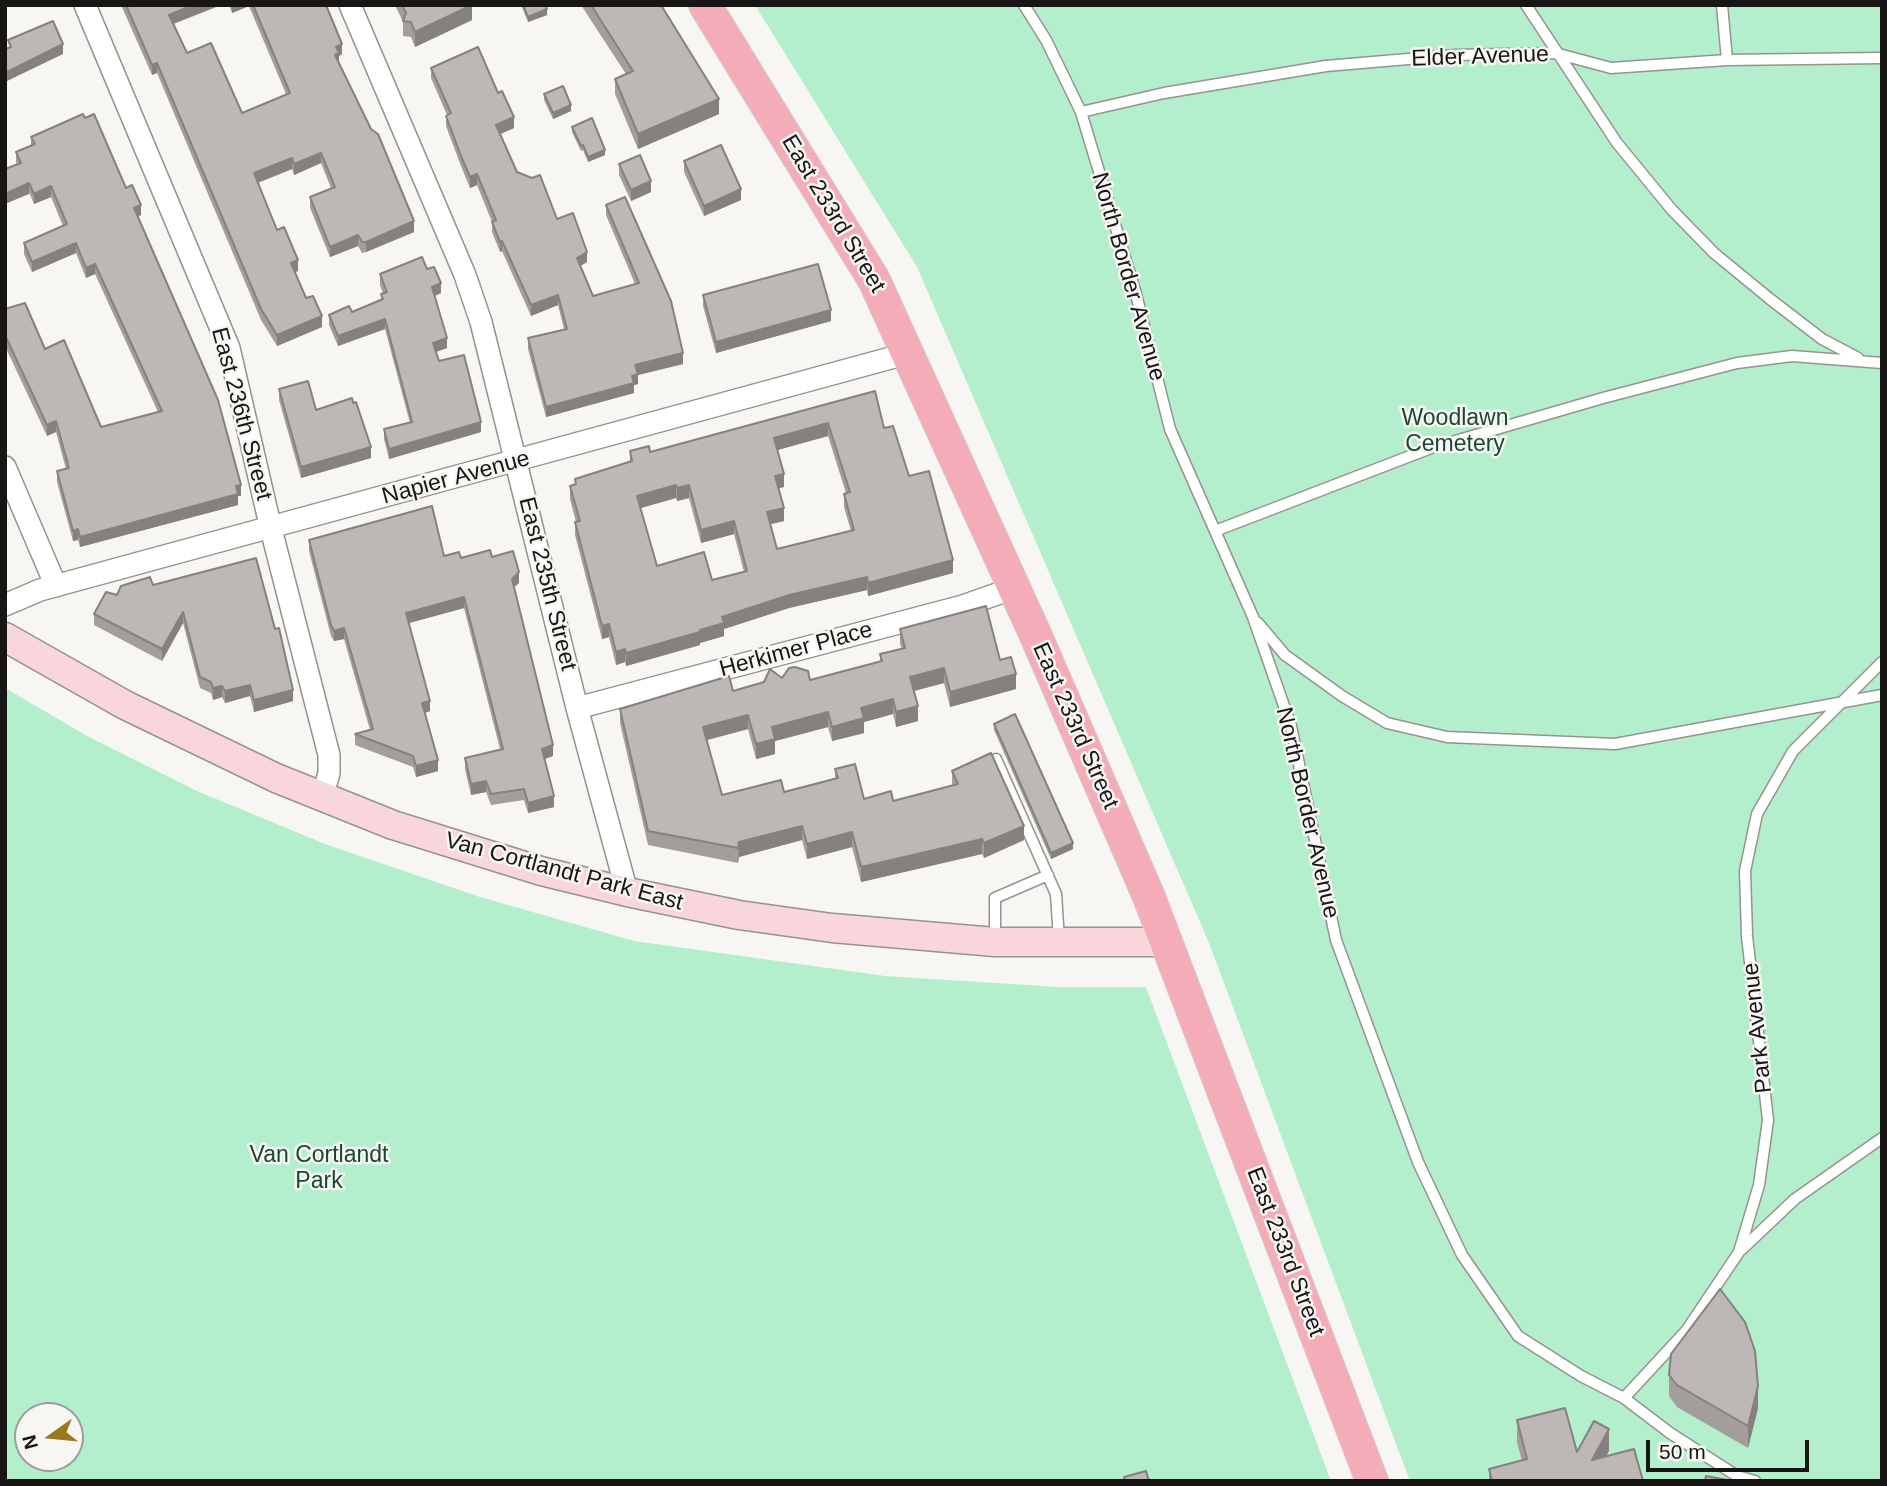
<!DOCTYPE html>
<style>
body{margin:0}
#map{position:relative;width:1887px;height:1486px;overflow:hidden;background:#f8f6f2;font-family:Helvetica,sans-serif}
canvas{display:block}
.frame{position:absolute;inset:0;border:7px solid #171615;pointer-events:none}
.north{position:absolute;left:14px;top:1402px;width:70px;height:70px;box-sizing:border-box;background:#f8f6f2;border:2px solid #9e9c9a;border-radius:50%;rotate:255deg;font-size:19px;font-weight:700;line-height:28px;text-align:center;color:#171615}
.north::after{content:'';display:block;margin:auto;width:24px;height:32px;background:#987821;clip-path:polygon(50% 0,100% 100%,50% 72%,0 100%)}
.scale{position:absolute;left:1646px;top:1440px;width:163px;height:32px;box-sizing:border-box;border:4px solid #171615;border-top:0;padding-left:9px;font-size:21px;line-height:24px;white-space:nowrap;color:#171615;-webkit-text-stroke:5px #f8f6f2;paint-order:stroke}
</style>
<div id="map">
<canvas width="1887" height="1486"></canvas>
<div class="frame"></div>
<div class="north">N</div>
<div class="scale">50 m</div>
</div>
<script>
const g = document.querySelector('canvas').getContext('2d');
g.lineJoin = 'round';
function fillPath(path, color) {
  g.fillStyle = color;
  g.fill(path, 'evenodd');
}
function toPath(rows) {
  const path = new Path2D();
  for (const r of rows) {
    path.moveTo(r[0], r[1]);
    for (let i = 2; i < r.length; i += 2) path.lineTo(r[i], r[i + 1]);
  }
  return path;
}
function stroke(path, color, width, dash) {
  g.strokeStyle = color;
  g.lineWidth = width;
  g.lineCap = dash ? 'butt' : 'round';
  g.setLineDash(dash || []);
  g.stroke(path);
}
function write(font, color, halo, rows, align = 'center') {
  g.font = font + ' Helvetica,sans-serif';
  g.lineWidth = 5;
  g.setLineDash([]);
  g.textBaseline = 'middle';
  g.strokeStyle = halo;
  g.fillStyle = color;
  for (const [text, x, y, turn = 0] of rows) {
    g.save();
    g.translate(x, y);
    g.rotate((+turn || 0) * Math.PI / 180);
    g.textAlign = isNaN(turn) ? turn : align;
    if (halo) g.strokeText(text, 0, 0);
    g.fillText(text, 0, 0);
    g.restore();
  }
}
fillPath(toPath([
 [755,5,1882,5,1882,1481,1410,1481,1209,943,917,267],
 [5,688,89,737,197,791,325,844,480,897,634,941,885,976,1058,987,1146,987,1331,1481,5,1481],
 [28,1416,70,1416,70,1458,28,1458]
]), '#b3eecd');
const lane = toPath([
 [1024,5,1046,40,1081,112,1136,294,1170,429,1253,617,1291,726,1336,940,1418,1162,1462,1255,1518,1336,1581,1376,1624,1398,1670,1433,1737,1476,1755,1481],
 [1526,5,1617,143,1672,210,1714,253,1770,299,1822,339,1858,358],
 [1722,5,1727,60],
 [1081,112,1164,93,1326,66,1455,55,1555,53,1611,68,1727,60,1882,58],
 [1215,531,1431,448,1603,398,1737,363,1792,356,1882,363],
 [1258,623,1285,655,1342,696,1387,723,1447,737,1615,744,1882,695],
 [996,759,1056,894,1059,940],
 [995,939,995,898,1048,875],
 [1741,1250,1795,1199,1882,1138],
 [1624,1398,1686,1331,1739,1252,1759,1185,1768,1120,1747,936,1745,871,1757,814,1793,751,1882,662]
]);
const street = toPath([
 [85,5,229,348,271,529,329,755,329,773,322,798],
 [350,5,465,275,481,322,577,708,627,892],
 [5,467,56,586],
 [5,605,40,590,909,353],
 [577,708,963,606,1014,588]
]);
const secondary = toPath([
 [5,637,125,705,276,778,393,825,541,871,627,892,739,915,832,928,995,942,1166,942]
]);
const primary = toPath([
 [705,5,874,280,1036,636,1149,897,1372,1481]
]);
stroke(lane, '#95938f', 13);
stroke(street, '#95938f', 24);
stroke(secondary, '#95938f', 31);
stroke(primary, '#d1d0d0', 34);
stroke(lane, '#fff', 10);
stroke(street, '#fff', 21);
stroke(secondary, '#f9d6db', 28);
stroke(primary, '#f4adb8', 32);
fillPath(toPath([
 [121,5,221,5,174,24,187,53,242,113,286,94,249,6,232,13,229,5,326,5,342,54,339,56,339,62,414,232,366,252,362,253,358,246,330,257,310,208,310,197,331,188,321,163,294,175,292,169,258,183,277,230,298,271,294,272,306,298,322,327,277,346,261,320,157,73,152,75],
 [395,5,472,5,472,20,415,47,411,37,403,36,403,22],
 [521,5,546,5,547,15,528,22],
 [581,5,661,5,719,114,638,149,615,94,615,79,626,74],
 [431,68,514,128,500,134,517,172,557,219,587,262,580,266,593,296,635,284,606,215,606,205,683,364,638,375,638,384,634,385,634,393,546,417,528,349,528,338,564,329,558,305,531,316,502,251,500,252,492,232,492,222,477,185,470,188,461,166,446,126,446,116,447,115,431,78],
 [544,94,571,111,553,119,544,100],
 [572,127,605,155,588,162,583,150,581,151,572,132],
 [31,137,126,188,141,215,138,217,241,496,238,496,238,505,80,547,78,540,73,541,57,482,57,471,66,469,56,432,47,436,5,346,5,309,45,349,101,427,158,412,95,274,86,278,76,253,32,272,24,254,24,243,63,226,51,197,34,204,16,162,16,152,31,146],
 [684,161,741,200,704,216,684,172],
 [619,164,651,192,631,201,619,175],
 [427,269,441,293,435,296,447,348,436,352,439,361,481,432,389,459,384,439,384,429,410,423,385,329,338,346,329,325,329,315,352,312,381,300,381,294,383,293,380,285,380,274],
 [703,295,831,321,716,353,703,306],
 [279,389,316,410,371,458,301,478,279,400],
 [875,391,884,428,909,476,953,573,868,596,867,590,789,608,724,629,724,636,700,643,700,645,626,666,625,662,616,665,609,637,602,639,575,535,575,522,576,522,570,499,570,486,575,484,575,479,630,462,630,451,650,452],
 [828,436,846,493,844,494,844,507,851,531,777,549,770,524,784,521,779,488,784,487,777,450],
 [676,498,677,501,689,498,701,543,734,534,744,572,712,580,657,566,641,508],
 [309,540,461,558,492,557,519,583,514,587,553,756,544,759,554,807,528,813,524,800,491,805,486,792,471,795,465,769,465,758,500,749,464,608,408,623,430,711,425,713,438,771,416,777,413,767,355,745,355,734,370,730,344,639,334,641,331,636,309,551],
 [153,585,293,701,254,712,250,696,225,703,222,697,213,700,211,693,200,688,183,623,162,661,94,625,94,614,117,595],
 [900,629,1000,660,1016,689,950,707,944,683,914,691,918,721,896,727,893,714,864,722,864,733,832,741,828,727,775,741,775,754,756,759,748,729,707,740,722,795,784,792,835,778,835,769,864,799,893,801,952,785,952,771,1024,840,984,858,982,854,861,882,852,847,807,859,802,840,739,857,738,863,648,845,620,723,620,709,733,691,782,678,810,680,880,661,880,654,902,649,900,644],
 [994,724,1073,849,1051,859,994,730],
 [1669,1375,1758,1408,1748,1448,1677,1407,1669,1396],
 [1517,1420,1577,1452,1609,1451,1606,1456,1643,1481,1489,1481,1489,1469,1522,1461,1517,1442]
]), '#a39e9c');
fillPath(toPath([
 [193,5,221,5,169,25,169,15],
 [232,5,249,5,249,6,232,13],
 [472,5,472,20,415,47,415,32],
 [547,9,547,15,528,22,528,17],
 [63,44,63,54,5,82,5,73],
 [342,44,342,54,339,56,339,64,335,66,336,47],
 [157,63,157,73,152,75,152,65],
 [719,99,719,114,638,149,638,134],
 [571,105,571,111,553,119,553,113],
 [514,117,514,128,496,136,496,125],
 [605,150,605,155,588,162,588,157],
 [321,153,321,163,294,175,294,164],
 [292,158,292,169,254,184,254,173],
 [477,174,477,185,470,188,470,177],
 [651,181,651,192,631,201,631,190],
 [29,183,29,194,5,204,5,194],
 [51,186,51,197,34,204,34,194],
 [741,189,741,200,704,216,704,206],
 [141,205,141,215,134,218,134,208],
 [414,221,414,232,366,252,366,242],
 [358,235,358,246,330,257,330,247],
 [502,241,502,251,500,252,500,242],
 [76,243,76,253,32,272,32,262],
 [587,252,587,262,577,268,577,258],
 [298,260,298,271,291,274,291,263],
 [95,264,95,274,86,278,86,268],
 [441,283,441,293,432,297,432,287],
 [558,295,558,305,531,316,531,305],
 [831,310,831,321,716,353,716,342],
 [322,316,322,327,277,346,277,335],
 [385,319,385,329,338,346,338,336],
 [447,338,447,348,433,353,433,343],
 [683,353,683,364,638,375,638,384,634,385,634,393,546,417,546,407,632,376,635,365],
 [56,421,56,432,47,436,47,425],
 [481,422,481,432,389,459,389,449],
 [828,423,828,436,774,451,774,438],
 [371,447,371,458,301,478,301,467],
 [784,474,784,487,775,489,775,476],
 [241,485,241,496,238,496,238,505,80,547,80,537],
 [676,485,676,498,637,509,637,496],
 [689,485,689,498,677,501,677,488],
 [784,508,784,521,767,525,767,512],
 [734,521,734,534,701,543,701,530],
 [78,529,78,540,73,541,73,531],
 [953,560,953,573,868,596,868,583],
 [519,572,519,583,512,589,512,579],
 [867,577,867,590,789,608,724,629,724,636,700,643,700,645,626,666,626,653,700,630,722,617,789,595],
 [464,597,464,608,406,624,406,613],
 [183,612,183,623,162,661,162,649],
 [609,624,609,637,602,639,602,626],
 [344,628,344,639,334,641,334,631],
 [625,649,625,662,616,665,616,652],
 [944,668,944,683,910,692,910,677],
 [1016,674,1016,689,950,707,950,692],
 [250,685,250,696,225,703,225,691],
 [222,686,222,697,213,700,213,688],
 [293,690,293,701,254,712,254,700],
 [893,699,893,714,864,722,864,733,832,741,832,727,861,708],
 [430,701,430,711,422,714,422,703],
 [918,706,918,721,896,727,896,712],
 [828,712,828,727,775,741,775,754,756,759,756,744,772,727],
 [748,715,748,729,703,741,703,727],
 [553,745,553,756,542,760,542,749],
 [438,760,438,771,416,777,416,766],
 [486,781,486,792,471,795,471,784],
 [554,796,554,807,528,813,528,803],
 [802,826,802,840,739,857,738,863,739,842],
 [1024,826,1024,840,984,858,984,843],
 [852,832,852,847,807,859,807,844],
 [982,839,982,854,861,882,861,867],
 [1073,843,1073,849,1051,859,1051,853],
 [1758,1386,1758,1408,1748,1448,1748,1426],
 [1609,1429,1609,1451,1592,1481,1592,1460]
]), '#84817f');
const building = toPath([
 [126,5,193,5,169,15,187,53,211,43,242,113,290,93,253,5,326,5,342,44,336,47,339,53,335,55,371,129,378,134,414,221,366,242,362,242,358,235,330,247,310,197,335,187,321,153,294,164,292,158,254,173,277,230,284,227,298,260,291,263,306,298,313,296,322,316,277,335,261,309,157,63,152,65,126,5],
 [402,5,472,5,415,32,411,22,403,21,406,13,402,5],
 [523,5,546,5,547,9,528,17,523,5],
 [591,5,661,5,719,99,638,134,615,79,633,71,591,5],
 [53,21,63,44,5,73,5,49,11,47,8,40,53,21],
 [478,47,498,93,502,91,514,117,496,125,517,172,532,178,540,175,557,219,573,213,587,252,577,258,593,296,639,283,606,205,625,197,671,301,683,353,635,365,638,374,632,376,634,383,546,407,528,338,567,329,558,295,531,305,502,241,500,242,492,222,496,220,477,174,470,177,461,156,446,116,451,113,431,68,478,47],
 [563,86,571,105,553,113,544,94,563,86],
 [83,114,85,118,94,114,126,188,132,185,141,205,134,208,218,400,241,485,236,486,238,494,80,537,78,529,73,531,57,471,69,468,56,421,47,425,5,335,5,309,25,303,45,349,64,340,101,427,162,411,95,264,86,268,76,243,32,262,24,243,67,224,51,186,34,194,29,183,5,194,5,169,21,163,16,152,35,144,31,137,83,114],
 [592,118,605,150,588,157,583,145,581,146,572,127,592,118],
 [721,145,741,189,704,206,684,161,721,145],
 [640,155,651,181,631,190,619,164,640,155],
 [422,257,427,269,434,267,441,283,432,287,447,338,433,343,439,361,464,355,481,422,389,449,384,429,412,422,385,319,338,336,329,315,349,306,352,312,383,299,381,294,387,292,380,274,422,257],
 [818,264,831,310,716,342,703,295,818,264],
 [308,381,316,410,352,398,353,403,356,402,371,447,301,467,279,389,308,381],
 [875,391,884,428,893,426,909,476,929,471,953,560,868,583,867,577,789,595,722,617,724,623,700,630,700,632,626,653,625,649,616,652,609,624,602,626,575,522,580,521,570,486,576,484,575,479,632,461,630,451,649,446,650,452,875,391],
 [828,423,850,492,844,494,854,530,777,549,767,512,784,508,775,476,784,474,774,438,828,423],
 [676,485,677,488,689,485,701,530,734,521,747,571,712,580,704,552,657,566,637,496,676,485],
 [432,506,444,556,459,552,461,558,490,550,492,557,513,551,519,572,512,579,553,745,542,749,554,796,528,803,524,789,491,794,486,781,471,784,465,758,503,749,464,597,406,613,430,701,422,703,438,760,416,766,413,756,355,734,373,729,344,628,334,631,331,625,309,540,432,506],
 [256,558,275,629,279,628,293,690,254,700,250,685,225,691,222,686,213,688,211,682,200,677,183,612,162,649,94,614,106,592,117,595,121,586,150,577,153,585,256,558],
 [986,606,1000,660,1011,657,1016,674,950,692,944,668,910,677,918,706,896,712,893,699,861,708,864,718,832,727,828,712,772,727,775,739,756,744,748,715,703,727,722,795,781,780,784,792,838,778,835,769,855,764,864,799,891,791,893,801,958,784,952,771,991,753,1024,826,984,843,982,839,861,867,852,832,807,844,802,826,739,842,738,848,648,831,620,709,729,676,733,691,764,682,770,669,782,678,789,668,795,667,808,671,810,680,882,661,880,654,905,648,900,629,986,606],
 [1015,714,1073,843,1051,853,994,724,1015,714],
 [1720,1289,1745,1322,1755,1351,1758,1386,1748,1426,1677,1385,1669,1375,1671,1354,1720,1289],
 [1565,1408,1577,1452,1594,1421,1609,1429,1592,1460,1634,1449,1643,1481,1492,1481,1489,1469,1527,1459,1517,1420,1565,1408],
 [1146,1471,1149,1481,1125,1481,1124,1477,1146,1471],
 [1706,1476,1733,1481,1705,1481,1706,1476]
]);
fillPath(building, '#bdb8b5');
stroke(building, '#84817f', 2);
write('23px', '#171615', '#f8f6f2', [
 ["Elder Avenue",1480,57,-2],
 ["East 233rd Street",833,214,59],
 ["North Border Avenue",1128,277,74],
 ["East 236th Street",241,414,75],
 ["Napier Avenue",456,478,-15],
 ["East 235th Street",547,584,76],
 ["Herkimer Place",796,650,-15],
 ["East 233rd Street",1075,726,66],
 ["North Border Avenue",1307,813,77],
 ["Van Cortlandt Park East",564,872,15],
 ["Park Avenue",1758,1028,-96],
 ["East 233rd Street",1285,1252,69]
]);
write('23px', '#174832', '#f8f6f2', [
 ["Woodlawn",1455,419],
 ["Cemetery",1455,445],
 ["Van Cortlandt",319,1156],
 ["Park",319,1182]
]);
</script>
